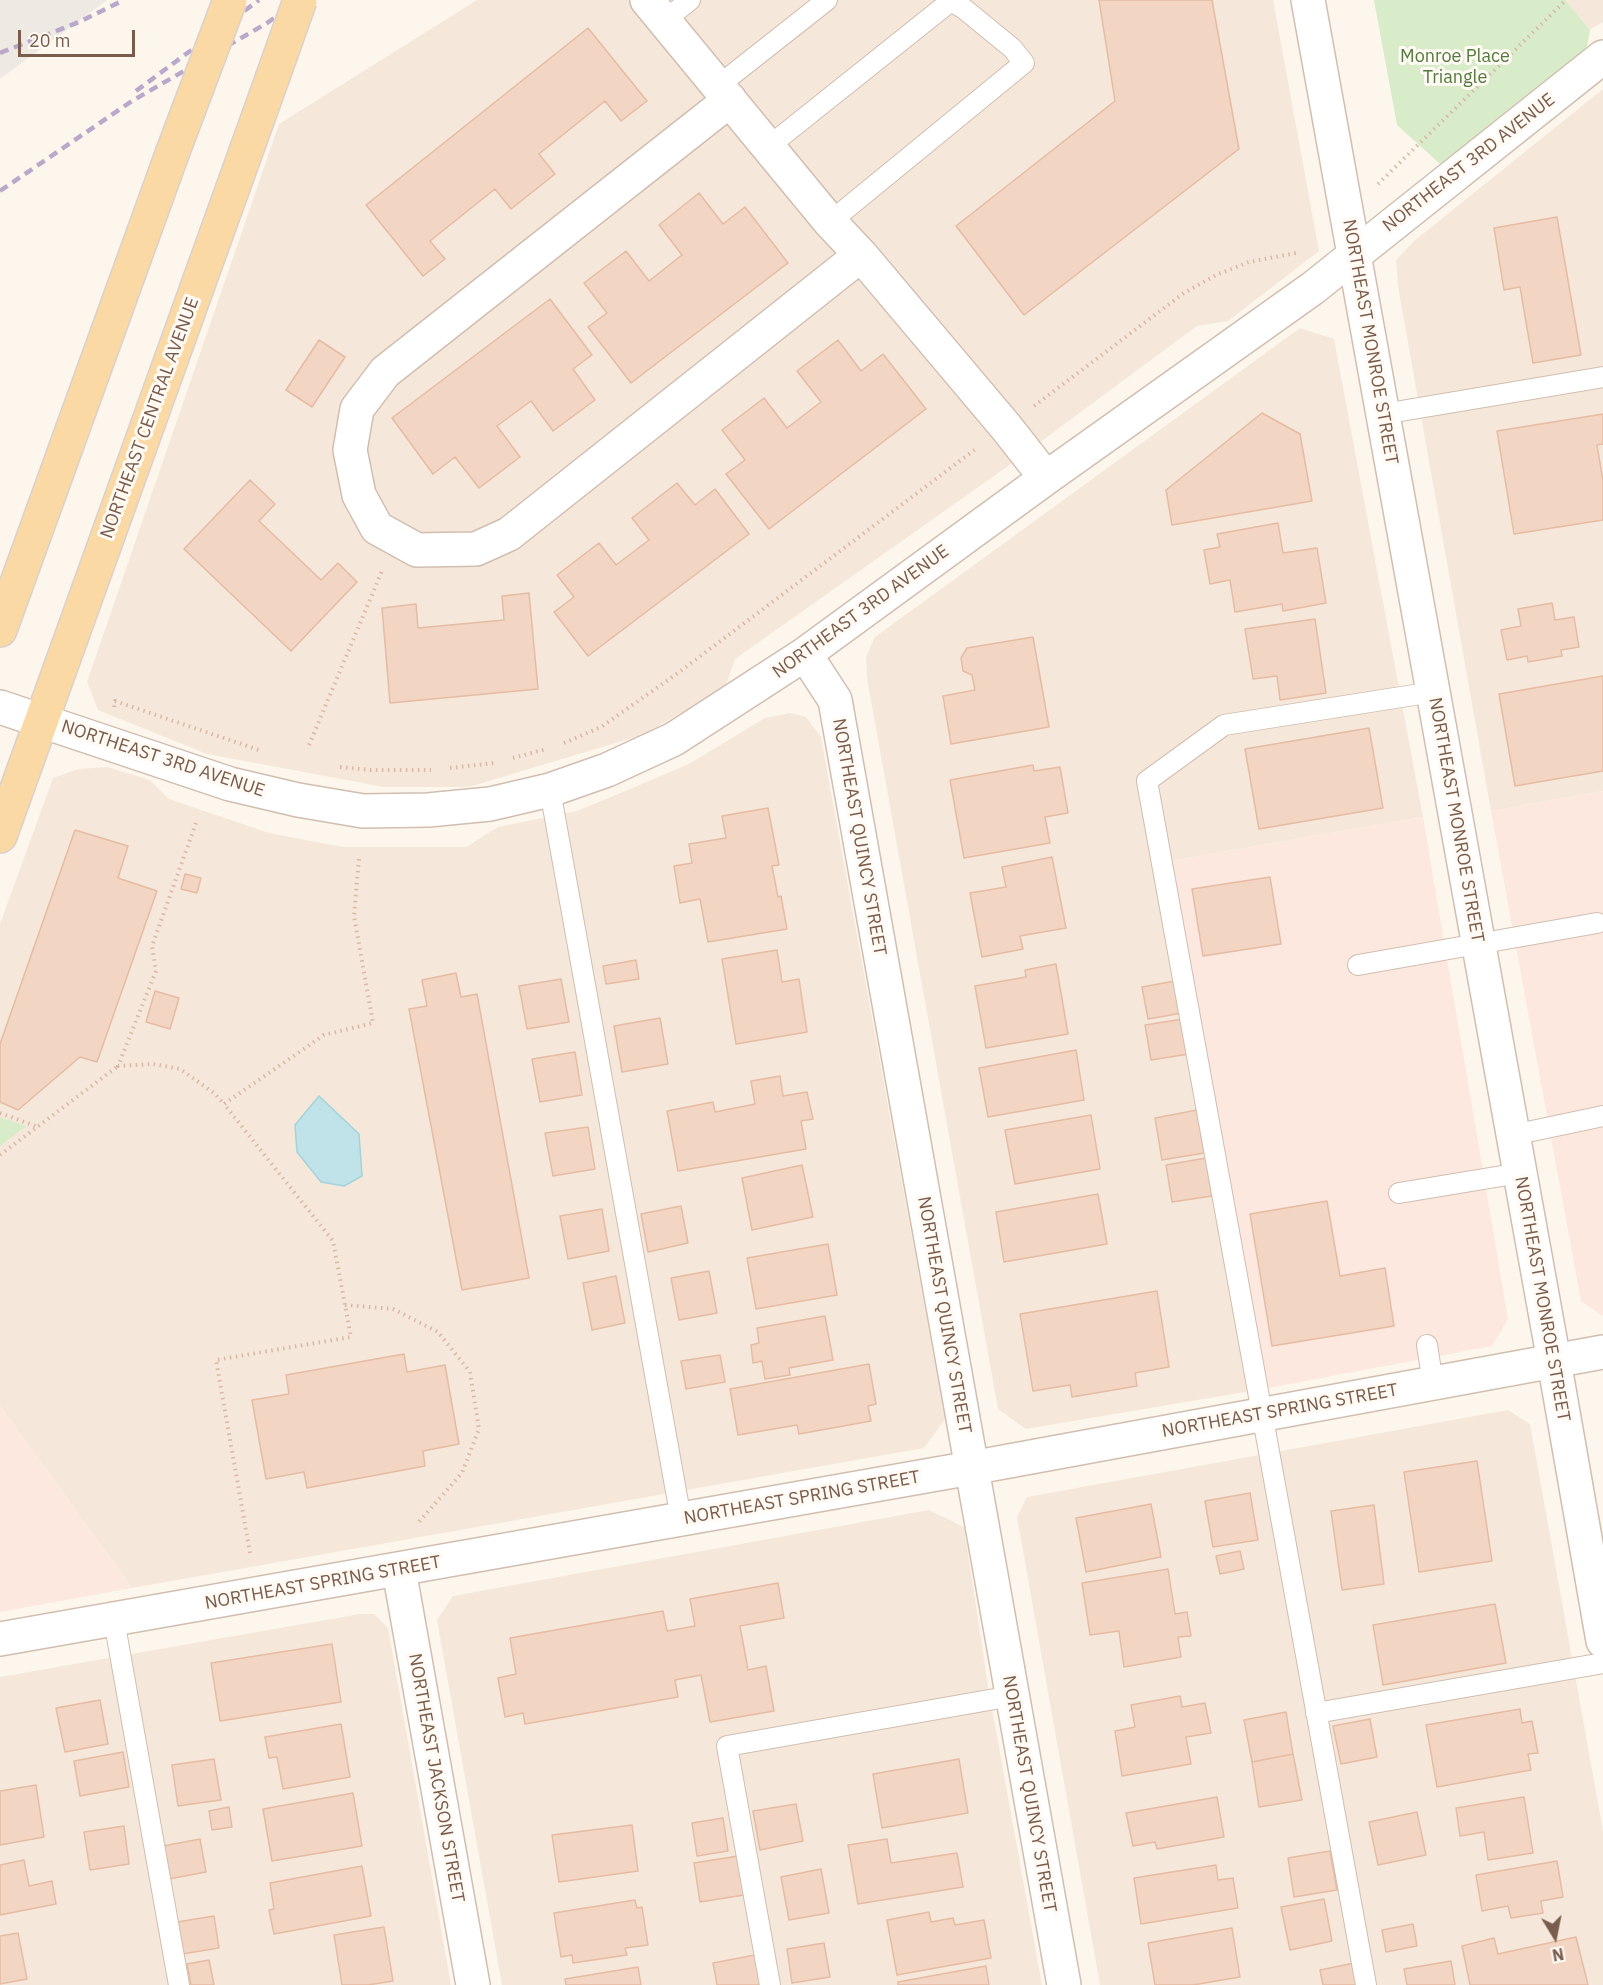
<!DOCTYPE html>
<style>
body{margin:0}
#map{position:relative;width:1603px;height:1985px;overflow:hidden;background:#fdf6ec;font-family:"IBM Plex Sans",sans-serif}
canvas{display:block}
.north{position:absolute;left:1525px;top:1907px;width:60px;height:60px;-webkit-text-stroke:4px #fffaf3;paint-order:stroke;rotate:170deg;font-size:16px;font-weight:700;line-height:24px;text-align:center;color:#7a5c4d}
.north::after{content:'';display:block;margin:auto;width:21px;height:27px;background:#7a5c4d;clip-path:polygon(50% 0,100% 100%,50% 72%,0 100%)}
.scale{position:absolute;left:18px;top:30px;width:117px;height:27px;box-sizing:border-box;border:3px solid #7a5c4d;border-top:0;padding-left:8px;font-size:18px;line-height:21px;white-space:nowrap;color:#7a5c4d;-webkit-text-stroke:4px #fffaf3;paint-order:stroke}
</style>
<div id="map">
<canvas width="1603" height="1985"></canvas>
<div class="north">N</div>
<div class="scale">20 m</div>
</div>
<script>
const g = document.querySelector('canvas').getContext('2d');
g.lineJoin = 'round';
function fillPath(path, color) {
  g.fillStyle = color;
  g.fill(path, 'evenodd');
}
function toPath(rows) {
  const path = new Path2D();
  for (const r of rows) {
    path.moveTo(r[0], r[1]);
    for (let i = 2; i < r.length; i += 2) path.lineTo(r[i], r[i + 1]);
  }
  return path;
}
function stroke(path, color, width, dash) {
  g.strokeStyle = color;
  g.lineWidth = width;
  g.lineCap = dash ? 'butt' : 'round';
  g.setLineDash(dash || []);
  g.stroke(path);
}
function write(font, color, halo, rows, align = 'center') {
  g.font = font + ' "IBM Plex Sans",sans-serif';
  g.lineWidth = 6;
  g.setLineDash([]);
  g.textBaseline = 'middle';
  g.strokeStyle = halo;
  g.fillStyle = color;
  for (const [text, x, y, turn = 0] of rows) {
    g.save();
    g.translate(x, y);
    g.rotate((+turn || 0) * Math.PI / 180);
    g.textAlign = isNaN(turn) ? turn : align;
    if (halo) g.strokeText(text, 0, 0);
    g.fillText(text, 0, 0);
    g.restore();
  }
}
fillPath(toPath([
 [477,0,1273,0,1319,251,1228,321,1197,326,1001,471,735,659,725,688,642,735,469,787,384,787,207,754,98,710,87,682,279,124],
 [1565,0,1603,0,1603,22,1590,30],
 [1603,89,1603,791,1491,811,1398,286,1396,260,1413,242],
 [1300,328,1334,339,1423,817,1171,861,1268,1388,1026,1429,998,1409,867,678,866,657,875,637],
 [790,713,806,717,821,737,945,1419,924,1448,132,1588,0,1406,0,924,53,778,78,769,107,767,150,780,169,799,269,833,343,847,466,847,498,827,577,811,628,790,689,764,765,718],
 [1508,1410,1530,1424,1603,1831,1603,1985,1100,1985,1017,1517,1027,1497],
 [929,1510,964,1527,989,1692,1042,1985,502,1985,437,1620,453,1596],
 [360,1614,374,1614,388,1628,451,1985,0,1985,0,1677]
]), '#f5e8da');
fillPath(toPath([
 [1603,791,1603,1316,1581,1301,1491,811],
 [1423,817,1508,1319,1492,1346,1268,1388,1171,861],
 [0,1406,132,1588,0,1612]
]), '#fde8e0');
fillPath(toPath([
 [0,0,107,0,0,79]
]), '#efe9e4');
fillPath(toPath([
 [1374,0,1565,0,1590,30,1586,52,1440,164,1397,125],
 [0,1117,26,1126,0,1146]
]), '#d8ecc9');
const water = toPath([
 [319,1096,359,1134,362,1176,344,1186,321,1182,297,1152,295,1125,319,1096]
]);
fillPath(water, '#bfe3e8');
stroke(water, '#a5d3da', 1.5);
const building = toPath([
 [1099,0,1212,0,1239,149,1024,315,956,226,1115,101,1099,0],
 [588,28,647,101,621,121,605,101,539,154,555,174,511,209,495,189,430,241,445,259,423,276,366,205,588,28],
 [699,193,723,224,745,207,788,263,631,383,588,327,607,313,584,283,626,251,649,281,682,255,659,225,699,193],
 [1557,217,1581,355,1533,363,1520,287,1504,290,1494,228,1557,217],
 [550,299,592,355,573,369,595,400,553,431,531,401,497,426,520,457,479,488,455,457,433,474,392,418,550,299],
 [319,340,345,357,312,407,286,390,319,340],
 [838,340,861,371,883,354,926,409,769,529,726,474,745,460,722,430,764,398,787,428,821,402,797,371,838,340],
 [1262,413,1300,434,1312,501,1172,525,1166,490,1262,413],
 [1603,414,1603,444,1597,445,1603,481,1603,520,1514,534,1497,431,1603,414],
 [250,480,275,504,259,521,321,580,338,563,357,582,291,651,184,549,250,480],
 [677,483,695,505,715,489,749,534,588,656,554,612,574,597,557,575,599,543,616,565,649,540,632,518,677,483],
 [1278,523,1283,553,1317,548,1326,603,1283,611,1282,604,1235,612,1230,580,1210,584,1204,550,1220,547,1217,534,1278,523],
 [529,593,538,689,390,703,382,608,416,604,418,628,504,620,502,596,529,593],
 [1552,603,1555,620,1574,617,1579,647,1561,650,1562,656,1528,662,1527,656,1507,660,1501,630,1521,626,1518,609,1552,603],
 [1315,619,1326,693,1280,700,1277,676,1253,679,1245,629,1315,619],
 [1033,637,1049,727,951,744,943,696,975,690,972,675,963,671,961,658,967,648,1033,637],
 [1603,676,1603,771,1515,786,1499,694,1603,676],
 [1369,728,1383,808,1259,829,1245,749,1369,728],
 [1033,765,1034,771,1060,767,1068,813,1045,817,1050,843,964,858,950,780,1033,765],
 [768,808,779,865,772,866,778,897,781,896,787,929,708,942,700,899,680,903,674,866,692,863,689,844,726,838,722,816,768,808],
 [75,830,128,846,118,878,157,891,97,1062,80,1057,18,1110,0,1102,0,1044,75,830],
 [1052,857,1066,928,1020,936,1023,949,982,957,970,893,1006,887,1002,867,1052,857],
 [185,874,201,878,197,893,181,889,185,874],
 [1270,877,1281,944,1203,956,1192,889,1270,877],
 [777,950,782,982,799,979,807,1032,736,1044,722,959,777,950],
 [636,960,639,979,606,984,603,966,636,960],
 [1056,964,1068,1034,986,1048,975,986,1026,977,1025,970,1056,964],
 [456,973,461,997,477,994,529,1278,462,1290,409,1009,427,1006,422,980,456,973],
 [561,979,569,1022,527,1029,519,986,561,979],
 [1175,981,1182,1013,1148,1019,1142,987,1175,981],
 [155,991,179,998,170,1029,146,1022,155,991],
 [660,1018,668,1064,622,1072,614,1026,660,1018],
 [1183,1019,1189,1054,1151,1060,1145,1025,1183,1019],
 [1076,1050,1084,1100,988,1117,979,1068,1076,1050],
 [575,1052,582,1095,540,1102,532,1059,575,1052],
 [780,1076,783,1096,807,1092,813,1119,801,1121,806,1149,678,1171,667,1111,713,1102,715,1112,755,1104,751,1081,780,1076],
 [1197,1110,1204,1153,1162,1160,1155,1118,1197,1110],
 [1091,1115,1100,1169,1015,1184,1005,1130,1091,1115],
 [588,1127,595,1169,553,1176,545,1133,588,1127],
 [1206,1158,1212,1196,1172,1202,1166,1165,1206,1158],
 [802,1165,813,1217,752,1230,742,1178,802,1165],
 [1098,1194,1107,1244,1004,1262,996,1212,1098,1194],
 [1327,1201,1340,1276,1385,1268,1394,1326,1272,1346,1250,1214,1327,1201],
 [681,1206,688,1243,648,1252,641,1214,681,1206],
 [602,1209,609,1251,568,1259,560,1216,602,1209],
 [828,1244,837,1295,756,1309,747,1258,828,1244],
 [709,1271,717,1313,679,1320,671,1278,709,1271],
 [616,1276,625,1323,592,1330,583,1283,616,1276],
 [1157,1291,1169,1367,1135,1373,1137,1386,1072,1397,1070,1385,1033,1391,1020,1314,1157,1291],
 [825,1316,833,1360,789,1368,790,1375,765,1379,762,1361,753,1363,751,1345,759,1343,757,1328,825,1316],
 [404,1354,407,1372,445,1365,459,1444,423,1451,425,1466,307,1488,304,1472,266,1479,252,1400,289,1394,286,1375,404,1354],
 [720,1355,725,1382,686,1389,681,1361,720,1355],
 [869,1364,876,1404,868,1406,871,1421,799,1434,797,1425,738,1435,730,1389,869,1364],
 [1477,1461,1492,1561,1419,1572,1404,1472,1477,1461],
 [1250,1493,1258,1540,1213,1547,1205,1501,1250,1493],
 [1151,1504,1161,1557,1086,1572,1076,1518,1151,1504],
 [1374,1505,1384,1584,1342,1590,1331,1511,1374,1505],
 [1240,1551,1244,1569,1220,1574,1216,1556,1240,1551],
 [1168,1569,1175,1614,1187,1612,1191,1636,1178,1637,1181,1657,1124,1667,1119,1631,1090,1635,1082,1583,1168,1569],
 [778,1583,784,1618,740,1626,748,1670,766,1666,774,1711,710,1722,701,1675,675,1680,678,1697,525,1724,523,1713,505,1717,498,1678,516,1674,510,1638,663,1611,667,1631,695,1626,690,1599,778,1583],
 [1495,1604,1506,1663,1383,1685,1373,1625,1495,1604],
 [332,1644,341,1702,220,1721,211,1663,332,1644],
 [1180,1696,1182,1707,1205,1703,1211,1733,1186,1737,1191,1764,1122,1776,1115,1731,1135,1727,1131,1705,1180,1696],
 [100,1700,108,1744,65,1752,56,1708,100,1700],
 [1520,1709,1522,1723,1532,1721,1538,1753,1528,1754,1531,1770,1437,1787,1426,1725,1520,1709],
 [1286,1712,1293,1754,1252,1762,1244,1720,1286,1712],
 [1370,1719,1377,1757,1341,1764,1333,1726,1370,1719],
 [341,1724,350,1777,283,1789,277,1757,269,1758,265,1737,341,1724],
 [123,1752,129,1787,80,1796,74,1761,123,1752],
 [1293,1754,1302,1800,1259,1807,1252,1762,1293,1754],
 [214,1759,221,1800,178,1806,172,1765,214,1759],
 [959,1759,968,1813,882,1828,873,1774,959,1759],
 [36,1785,44,1837,0,1845,0,1791,36,1785],
 [353,1793,362,1846,272,1861,263,1809,353,1793],
 [1217,1797,1224,1837,1157,1849,1155,1842,1133,1846,1126,1813,1217,1797],
 [1524,1797,1533,1853,1488,1860,1484,1832,1460,1836,1456,1808,1524,1797],
 [796,1804,803,1841,760,1850,753,1811,796,1804],
 [229,1807,232,1827,212,1830,209,1811,229,1807],
 [1417,1812,1426,1855,1378,1865,1369,1822,1417,1812],
 [723,1818,728,1851,697,1856,692,1823,723,1818],
 [632,1825,638,1871,559,1882,552,1835,632,1825],
 [124,1826,129,1864,90,1870,84,1832,124,1826],
 [200,1839,206,1872,169,1879,163,1846,200,1839],
 [887,1839,891,1863,957,1853,963,1887,858,1904,848,1845,887,1839],
 [1330,1851,1337,1890,1294,1897,1288,1858,1330,1851],
 [738,1856,744,1895,700,1902,694,1863,738,1856],
 [24,1860,29,1886,52,1881,56,1904,0,1915,0,1865,24,1860],
 [1557,1861,1563,1897,1541,1901,1543,1913,1511,1918,1508,1906,1482,1911,1476,1875,1557,1861],
 [1216,1865,1218,1880,1233,1878,1238,1908,1141,1924,1134,1878,1216,1865],
 [362,1866,371,1916,274,1934,269,1910,274,1909,270,1883,362,1866],
 [821,1869,829,1913,789,1920,781,1877,821,1869],
 [1324,1899,1332,1941,1290,1950,1281,1907,1324,1899],
 [635,1900,637,1908,642,1907,648,1945,625,1948,627,1955,573,1963,572,1955,561,1957,554,1913,635,1900],
 [929,1912,931,1922,953,1918,955,1925,984,1920,991,1958,897,1975,887,1920,929,1912],
 [214,1916,219,1948,182,1954,177,1922,214,1916],
 [1413,1924,1417,1946,1386,1952,1382,1930,1413,1924],
 [384,1927,393,1981,368,1985,342,1985,334,1935,384,1927],
 [1232,1928,1240,1977,1193,1985,1155,1985,1148,1943,1232,1928],
 [18,1933,27,1979,0,1984,0,1936,18,1933],
 [1576,1937,1588,1985,1470,1985,1462,1946,1494,1938,1498,1954,1576,1937],
 [824,1943,830,1977,792,1983,787,1949,824,1943],
 [755,1955,761,1985,717,1985,713,1963,755,1955],
 [209,1960,214,1985,191,1985,187,1964,209,1960],
 [1451,1961,1455,1985,1407,1985,1404,1969,1451,1961],
 [1354,1963,1358,1985,1323,1985,1320,1970,1354,1963],
 [986,1966,989,1985,898,1985,898,1982,986,1966],
 [638,1967,641,1985,566,1985,565,1979,638,1967]
]);
fillPath(building, '#f3d5c3');
stroke(building, '#e6bba3', 1.5);
const service = toPath([
 [664,21,690,0],
 [718,86,827,0],
 [768,147,951,1],
 [830,222,1024,63,1012,48,963,8,948,0],
 [1383,414,1603,377],
 [550,790,681,1519],
 [1358,965,1597,923],
 [1513,1135,1603,1116],
 [1399,1193,1520,1173],
 [1427,1345,1433,1383],
 [114,1620,179,1985],
 [1316,1713,1603,1663],
 [770,1985,727,1746,1012,1696],
 [1366,1985,1147,781,1224,725,1433,692]
]);
const minor = toPath([
 [647,0,830,222,861,255,1006,427,1046,478],
 [730,100,385,372,357,409,350,450,359,495,377,528,417,550,476,549,509,534,861,255],
 [805,654,835,700,1064,1985],
 [0,707,230,784,298,800,363,811,428,810,490,804,550,790,607,770,674,739,805,654,1046,478,1313,288,1603,57],
 [399,1570,473,1985]
]);
const tertiary = toPath([
 [1308,0,1554,1361,1603,1641],
 [0,1639,971,1468,1603,1352]
]);
const primary = toPath([
 [0,630,172,154],
 [0,836,272,79]
]);
stroke(service, '#d1beb0', 22);
stroke(minor, '#d1beb0', 36);
stroke(tertiary, '#d1beb0', 36);
stroke(primary, '#dad1cd', 36);
stroke(toPath([
 [1378,184,1566,0],
 [1034,406,1184,293,1216,275,1249,262,1296,253],
 [114,707,115,701,259,750],
 [564,743,601,727,678,673,977,448],
 [309,745,382,571],
 [513,758,546,749],
 [340,767,371,770,431,770],
 [450,768,494,763],
 [196,823,152,946,156,971,118,1066,153,1064,180,1069,214,1093,224,1104],
 [0,1113,38,1127],
 [0,1155,118,1066],
 [345,1305,393,1309,438,1332,470,1372,479,1429,462,1473,417,1524],
 [250,1553,216,1360,351,1337,333,1241,224,1104,324,1035,373,1023,354,916,359,858]
]), '#d9b8a5', 4, [1.5, 4.5]);
stroke(service, '#fff', 20);
stroke(minor, '#fff', 33);
stroke(tertiary, '#fff', 33);
stroke(primary, '#fbd9a5', 33);
stroke(toPath([
 [0,53,79,22,124,0],
 [136,91,259,0],
 [0,191,132,101,267,23,300,0]
]), '#b9a8c9', 4.5, [9, 6]);
const primaryBridge = toPath([
 [272,79,300,0],
 [172,154,230,0]
]);
stroke(primaryBridge, '#dad1cd', 36, []);
stroke(primaryBridge, '#fbd9a5', 33);
write('18px', '#537a41', '#fffaf3', [
 ["Monroe Place",1455,57],
 ["Triangle",1455,78]
]);
write('18px', '#7a5c4d', '#fffaf3', [
 ["NORTHEAST 3RD AVENUE",1469,163,-38],
 ["NORTHEAST MONROE STREET",1370,342,80],
 ["NORTHEAST CENTRAL AVENUE",150,418,-70],
 ["NORTHEAST 3RD AVENUE",861,612,-36],
 ["NORTHEAST 3RD AVENUE",163,759,18],
 ["NORTHEAST MONROE STREET",1456,820,80],
 ["NORTHEAST QUINCY STREET",859,837,80],
 ["NORTHEAST MONROE STREET",1542,1299,80],
 ["NORTHEAST QUINCY STREET",944,1315,80],
 ["NORTHEAST SPRING STREET",1280,1411,-10],
 ["NORTHEAST SPRING STREET",802,1498,-10],
 ["NORTHEAST SPRING STREET",323,1583,-10],
 ["NORTHEAST JACKSON STREET",436,1778,80],
 ["NORTHEAST QUINCY STREET",1029,1794,80]
]);
</script>
